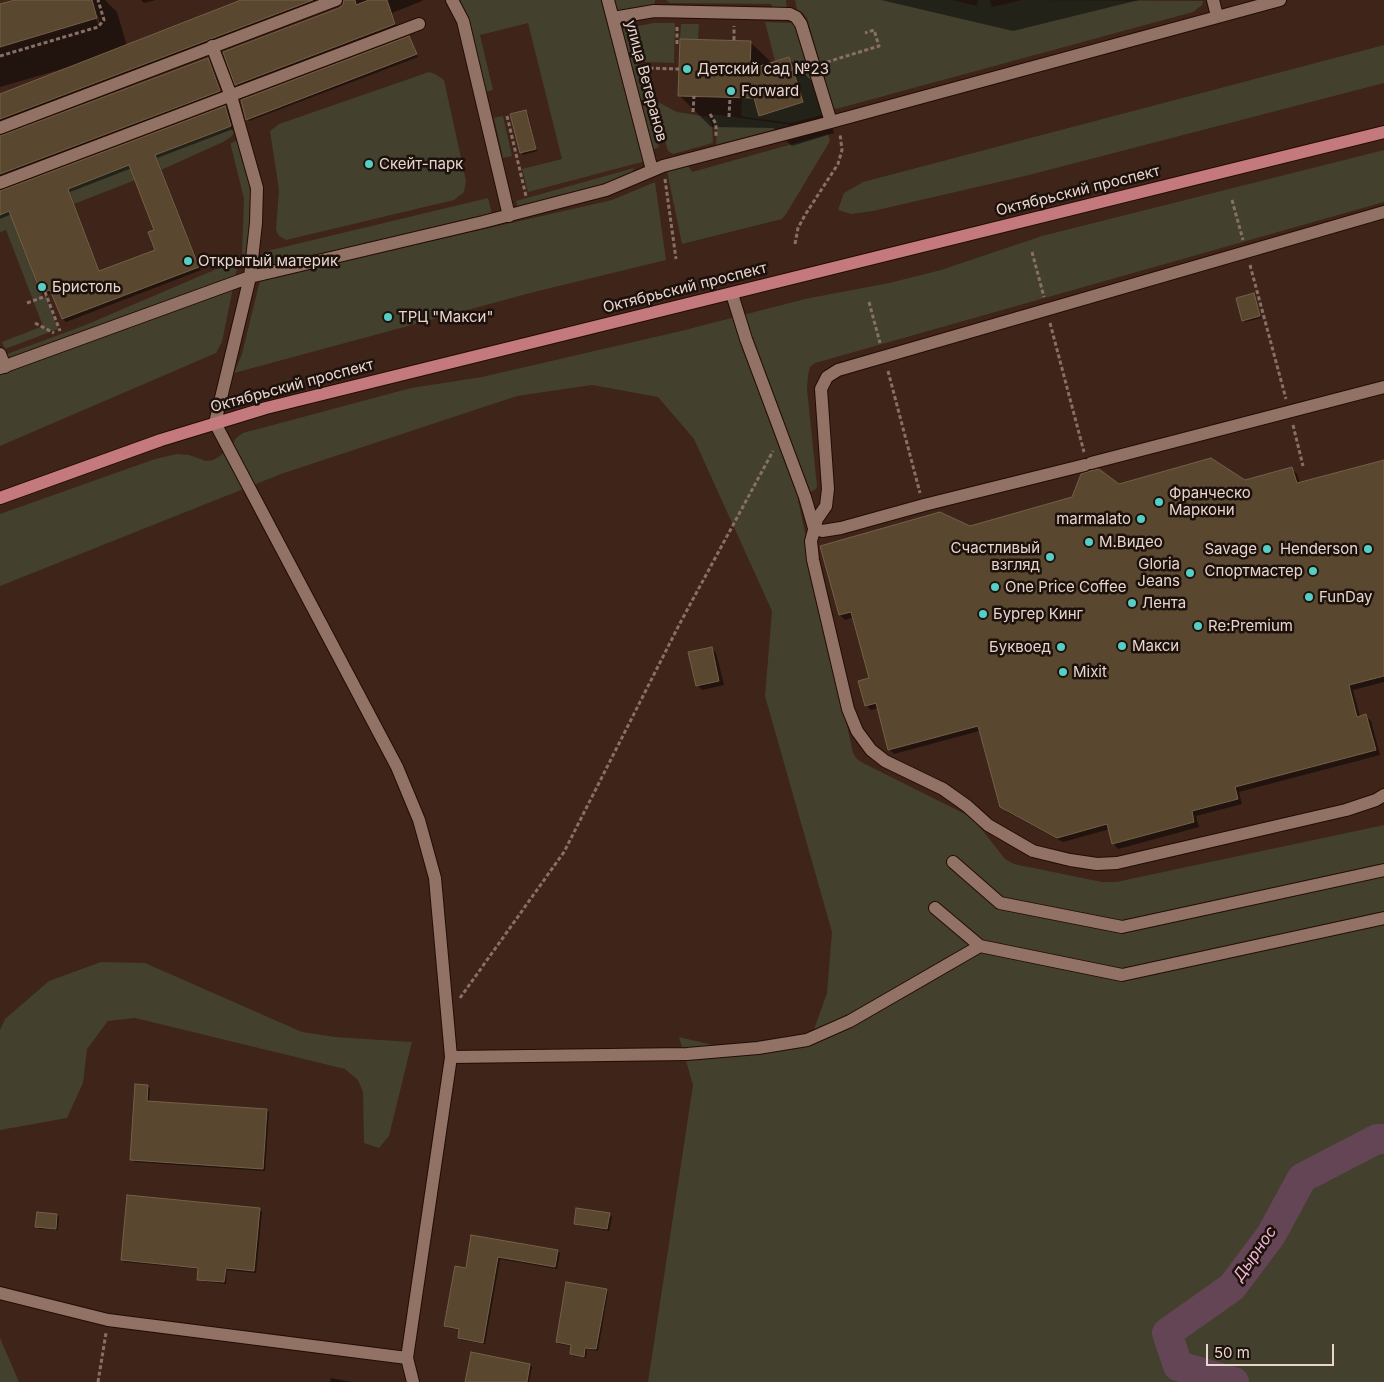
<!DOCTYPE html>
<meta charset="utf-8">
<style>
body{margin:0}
#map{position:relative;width:1384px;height:1382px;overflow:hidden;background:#3f2419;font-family:Inter,sans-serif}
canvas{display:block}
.scale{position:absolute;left:1206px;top:1344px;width:128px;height:22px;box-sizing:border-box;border:2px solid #e7d5ce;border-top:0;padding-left:6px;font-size:15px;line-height:18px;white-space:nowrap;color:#e7d5ce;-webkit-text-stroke:4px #1d110c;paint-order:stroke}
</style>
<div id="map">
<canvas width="1384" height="1382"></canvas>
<div class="scale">50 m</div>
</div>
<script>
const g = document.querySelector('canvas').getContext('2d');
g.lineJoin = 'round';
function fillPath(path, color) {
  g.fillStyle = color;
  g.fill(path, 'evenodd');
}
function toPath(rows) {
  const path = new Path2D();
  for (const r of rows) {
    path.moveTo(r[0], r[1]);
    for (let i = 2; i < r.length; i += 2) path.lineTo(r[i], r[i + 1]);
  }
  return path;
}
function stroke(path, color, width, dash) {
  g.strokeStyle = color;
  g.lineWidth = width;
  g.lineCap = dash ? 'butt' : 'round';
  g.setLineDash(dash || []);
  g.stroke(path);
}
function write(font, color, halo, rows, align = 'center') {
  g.font = font + ' Inter,sans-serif';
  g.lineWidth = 5;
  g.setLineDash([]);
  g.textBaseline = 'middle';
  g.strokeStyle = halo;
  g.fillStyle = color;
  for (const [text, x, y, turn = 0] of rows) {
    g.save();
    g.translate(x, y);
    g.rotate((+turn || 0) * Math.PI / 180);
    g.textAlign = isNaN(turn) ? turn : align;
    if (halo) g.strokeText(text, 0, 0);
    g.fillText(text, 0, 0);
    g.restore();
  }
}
fillPath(toPath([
 [460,0,606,0,646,161,528,192,522,169,562,159,528,23,480,35,493,90,486,92,470,21],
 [613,0,655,0,655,2,653,6,617,13],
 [666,0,786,0,787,11,773,8,771,4,670,3],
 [795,0,953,0,977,6,978,0,990,0,992,7,1022,0,1203,1,1202,5,1193,12,836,109,833,107,807,18,802,12,797,10],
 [765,22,792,23,796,27,822,115,791,123,744,117,741,115,742,98,754,98,760,116,803,102,789,57,775,61],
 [654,23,675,23,674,63,645,62,636,28,638,26],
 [681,24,699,24,698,40,680,39],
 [626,27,628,29,659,147,650,151,620,30],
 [1384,45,1384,83,1029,175,873,211,851,214,838,210,844,193,863,182],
 [429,72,435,74,444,80,466,181,464,192,454,200,286,240,279,236,276,230,279,190,270,131,279,124],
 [654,100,677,112,708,117,712,125,713,143,673,154,668,151],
 [710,114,720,115,792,125,716,145,717,128],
 [503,116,512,156,503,158,494,118],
 [230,126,234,133,232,136,223,142,161,170,15,227,42,298,46,297,58,329,5,349,2,342,43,326,6,230,0,232,0,215],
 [828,134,830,141,786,214,782,219,682,244,667,171,686,166,689,167,692,172],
 [236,141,238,144,250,188,251,210,247,258,245,259,242,253,244,199,231,146,231,143],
 [1384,150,1384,202,815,363,810,367,808,375,807,389,817,486,816,489,799,498,798,500,853,753,857,759,863,763,967,815,976,822,1005,859,1014,864,1102,882,1116,882,1384,825,1384,1382,648,1382,693,1085,679,1037,734,1050,811,1038,827,993,832,932,765,696,772,611,694,439,658,397,592,385,517,396,281,474,0,586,0,514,155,459,177,454,189,455,206,461,213,460,220,456,232,445,236,438,243,433,411,388,482,377,681,331,805,299,889,283,941,270,1042,236],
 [634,168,631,174,601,186,518,208,516,201],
 [655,182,666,260,534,292,234,373,242,354,260,280,612,200],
 [488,198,492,214,258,269,263,252],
 [226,265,233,265,237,268,222,342,216,353,0,446,0,361,8,357,7,354,83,326],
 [101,962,145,963,302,1032,335,1037,412,1042,389,1136,379,1148,364,1143,363,1092,358,1080,345,1069,135,1018,108,1021,87,1049,83,1083,67,1118,0,1130,0,1030,5,1019,49,981],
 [0,1338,19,1382,0,1382]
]), '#43402e');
fillPath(toPath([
 [20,0,105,0,117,12,127,46,246,0,323,0,0,123,0,96,72,67,72,66,0,87,0,6],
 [95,16,98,16,100,24,98,24],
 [141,0,156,0,144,3],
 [345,0,422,0,422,1,392,13,397,27,239,87,237,84,340,8,345,2],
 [881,0,1139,0,1013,31],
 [409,38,418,57,249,121,247,119],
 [750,42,772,63,788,58,820,89,834,133,792,146,773,128,711,127,680,96],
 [207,59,210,62,222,94,0,178,0,136],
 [225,108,228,110,233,129,157,158,201,270,66,322,63,319,53,293,45,296,42,293,12,214,0,219,0,191],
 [132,168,155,231,156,251,100,272,70,192],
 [526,111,528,113,537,151,523,155,521,152],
 [1253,295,1255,297,1261,318,1245,322,1243,320],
 [1384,461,1384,682,1353,690,1360,717,1366,716,1371,721,1380,755,1239,792,1242,804,1196,816,1199,827,1118,849,1113,843,1110,829,1063,842,1007,812,1001,807,979,731,894,754,889,749,878,708,871,710,866,705,871,678,854,617,845,620,840,615,821,547,970,527,1118,486,1245,481,1292,469,1297,474,1300,483],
 [882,702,868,706,868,704],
 [711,648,716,653,724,685,702,690,697,685],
 [147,1086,150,1088,149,1102,267,1110,269,1112,265,1171,134,1162,132,1159],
 [259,1209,262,1212,256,1273,227,1270,226,1284,201,1281,198,1279,199,1269,124,1262,122,1260],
 [57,1215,59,1217,58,1230,39,1229,37,1227],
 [609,1215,612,1217,609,1231,577,1225,575,1223],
 [472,1236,558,1251,560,1253,557,1269,500,1259,485,1344,461,1340,459,1338,461,1330,448,1328,446,1326,467,1269],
 [606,1290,608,1292,598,1351,587,1349,586,1358,573,1356,571,1354,572,1346,559,1344,557,1342],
 [530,1365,532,1367,529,1382,466,1382],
 [331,1378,351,1382,330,1382]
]), '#0007');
stroke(toPath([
 [1234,1382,1178,1366,1167,1333,1232,1287,1271,1235,1302,1178,1377,1139,1384,1139]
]), '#634556', 30);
const building = toPath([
 [15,0,92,0,97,18,0,47,0,4,15,0],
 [241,0,313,0,0,119,0,94,241,0],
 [344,0,355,0,356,5,369,0,387,0,395,24,235,85,223,52,339,8,343,5,344,0],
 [409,36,417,54,246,120,241,100,409,36],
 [680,39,751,41,750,69,789,57,803,102,759,116,754,98,678,96,680,39],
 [208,58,220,91,0,174,0,136,208,58],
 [225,106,231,126,155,155,199,267,62,319,50,290,41,293,9,211,0,215,0,191,225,106],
 [129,165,154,230,148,232,155,250,99,271,68,189,129,165],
 [526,110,536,149,520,153,510,114,526,110],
 [1254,293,1260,316,1242,321,1236,298,1254,293],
 [1211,458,1245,480,1292,467,1297,483,1384,460,1384,676,1349,685,1357,717,1366,714,1376,750,1235,787,1238,799,1192,811,1194,822,1112,844,1107,824,1057,838,1000,807,978,726,888,750,876,703,865,706,858,681,869,678,851,612,839,615,820,546,940,512,970,526,1072,497,1081,474,1090,471,1099,469,1119,484,1211,458],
 [712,647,719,681,696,686,688,652,712,647],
 [135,1084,148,1085,147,1101,267,1109,263,1169,130,1160,135,1084],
 [127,1195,260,1208,254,1271,226,1268,224,1282,197,1280,198,1268,121,1260,127,1195],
 [576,1208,610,1213,607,1229,574,1224,576,1208],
 [37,1212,57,1214,56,1229,35,1227,37,1212],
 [471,1235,558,1250,555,1267,498,1257,483,1343,458,1338,459,1329,444,1326,455,1266,466,1268,471,1235],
 [566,1282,607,1289,596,1349,585,1348,584,1357,570,1354,571,1345,556,1342,566,1282],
 [471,1352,530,1364,527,1382,465,1382,471,1352]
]);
fillPath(building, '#5a472f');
stroke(building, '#746047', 1);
const minor = toPath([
 [452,0,463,21,509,216],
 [608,0,652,170],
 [1213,0,1217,16],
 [613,18,654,11,790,14,796,17,801,24,831,122],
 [0,128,336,0],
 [0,183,419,24],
 [1384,212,838,370,827,377,821,389,828,489,826,506,817,519,811,541,813,560,848,709,857,731,871,750,885,761,943,789,967,806,988,825,1033,851,1070,860,1097,864,1117,863,1346,810,1376,800,1384,795],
 [732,294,746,339,805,497,814,528,822,531,841,528,924,505,1085,465],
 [0,354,5,367],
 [0,368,250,277,483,222,606,190,663,166,831,122,1280,0],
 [1091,463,1384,387],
 [953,862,1000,903,1122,927,1384,870],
 [935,908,980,946],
 [451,1057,687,1054,758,1048,807,1040,850,1021,980,946,1122,975,1384,918],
 [0,1293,108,1320,407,1358,451,1057,435,878,419,820,397,767,215,423,250,277,256,223,257,188,231,96,212,46],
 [407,1358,413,1382]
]);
const major = toPath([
 [0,498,161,440,266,408,1384,132]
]);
stroke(minor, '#240c04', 14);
stroke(major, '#240c04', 14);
stroke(toPath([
 [734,40,734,26],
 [677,44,677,25],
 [0,56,98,27,104,20,98,0],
 [827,62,879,46,874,30,865,33],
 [643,68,679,69],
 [693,112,694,96],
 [710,114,716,124,716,137],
 [507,116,526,196],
 [729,117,730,97],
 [665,179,676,259],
 [1232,200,1243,240],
 [795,244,798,228,805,215,838,164,842,150,840,134],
 [1032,252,1044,297],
 [1250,265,1286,399],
 [45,292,60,331],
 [869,302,880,343],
 [27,303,46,296],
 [35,323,54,333],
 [1050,323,1084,452],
 [888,371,920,493],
 [1293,425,1303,466],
 [460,998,564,852,679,625,773,451],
 [98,1382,106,1333]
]), '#877067', 3, [4, 2.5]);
stroke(minor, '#927265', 12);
stroke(major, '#c47a7c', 12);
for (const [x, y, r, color] of [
 [687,69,5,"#55cec5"],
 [731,91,5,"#55cec5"],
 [369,164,5,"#55cec5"],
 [188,261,5,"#55cec5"],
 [42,287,5,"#55cec5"],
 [388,317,5,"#55cec5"],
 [1159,502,5,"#55cec5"],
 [1141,519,5,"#55cec5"],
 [1089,542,5,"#55cec5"],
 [1267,549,5,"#55cec5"],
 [1368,549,5,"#55cec5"],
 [1050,557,5,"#55cec5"],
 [1313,571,5,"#55cec5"],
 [1190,573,5,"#55cec5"],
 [995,587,5,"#55cec5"],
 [1309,597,5,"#55cec5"],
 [1132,603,5,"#55cec5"],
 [983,614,5,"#55cec5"],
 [1198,626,5,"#55cec5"],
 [1122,646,5,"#55cec5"],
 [1061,647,5,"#55cec5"],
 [1063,672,5,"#55cec5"]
]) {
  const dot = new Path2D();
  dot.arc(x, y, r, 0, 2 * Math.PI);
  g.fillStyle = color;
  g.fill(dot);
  stroke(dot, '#1d110c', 2);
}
write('15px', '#e7d5ce', '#1d110c', [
 ["Детский сад №23",697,69],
 ["Forward",741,91],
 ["Скейт-парк",379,164],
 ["Открытый материк",198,261],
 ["Бристоль",52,287],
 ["ТРЦ \"Макси\"",398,317],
 ["Франческо",1169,493],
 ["Маркони",1169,510],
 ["marmalato",1131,519,"right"],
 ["М.Видео",1099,542],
 ["Счастливый",1040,548,"right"],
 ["взгляд",1040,565,"right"],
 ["Savage",1257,549,"right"],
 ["Henderson",1358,549,"right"],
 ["Gloria",1180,564,"right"],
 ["Jeans",1180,581,"right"],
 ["Спортмастер",1303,571,"right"],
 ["One Price Coffee",1005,587],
 ["FunDay",1319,597],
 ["Лента",1142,603],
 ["Бургер Кинг",993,614],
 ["Re:Premium",1208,626],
 ["Макси",1132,646],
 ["Буквоед",1051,647,"right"],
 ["Mixit",1073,672]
], 'left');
write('15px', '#e7d5ce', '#1d110c', [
 ["улица Ветеранов",646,81,75],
 ["Октябрьский проспект",1078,191,-14],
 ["Октябрьский проспект",685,288,-14],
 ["Октябрьский проспект",292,386,-15]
]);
write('italic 16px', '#edb3d3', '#1d110c', [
 ["Дырнос",1255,1254,-55]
]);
</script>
